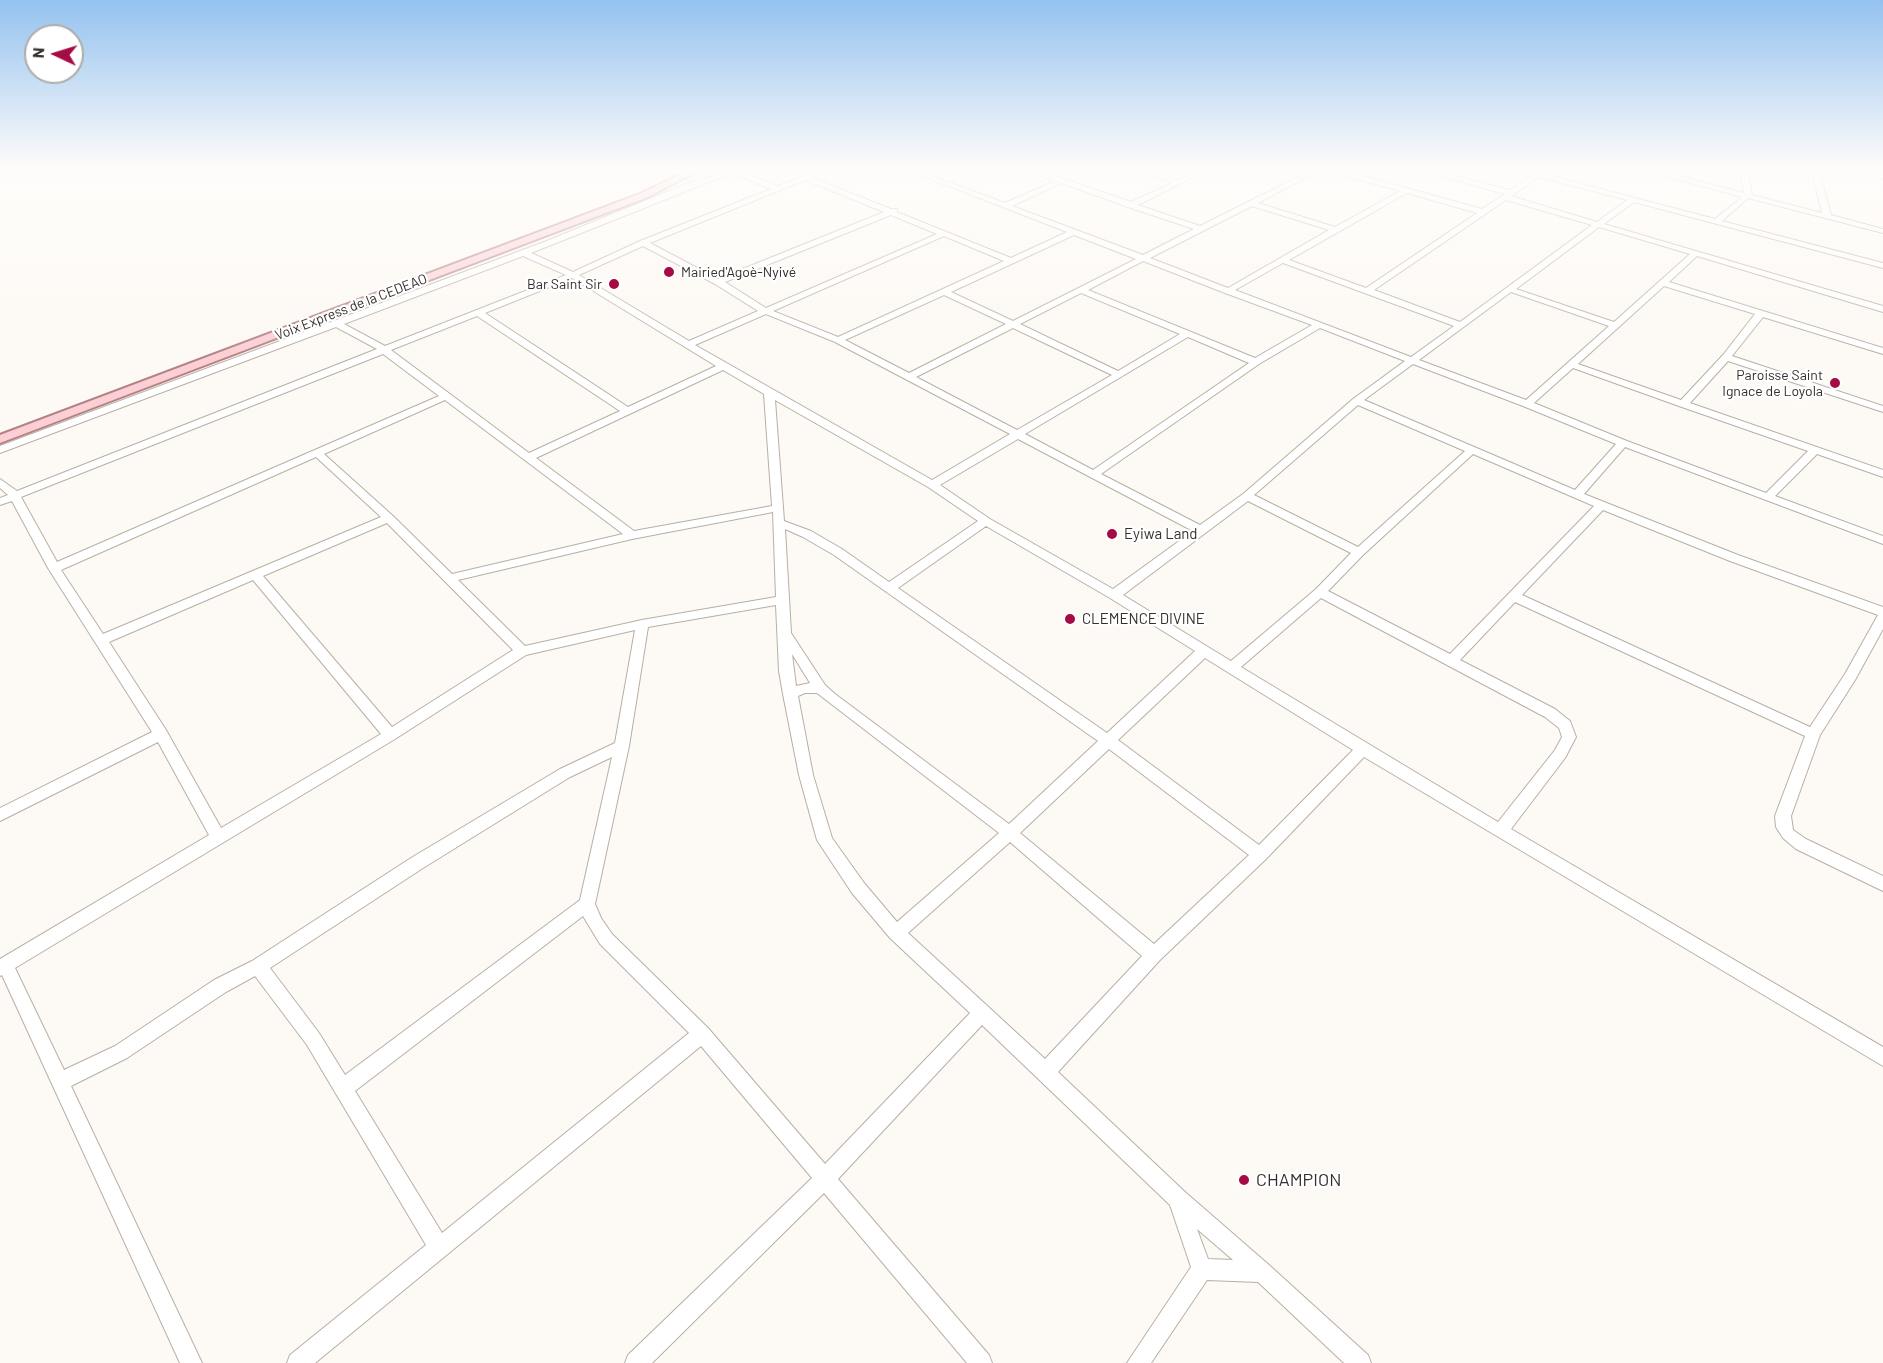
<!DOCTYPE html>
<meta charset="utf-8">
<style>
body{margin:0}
#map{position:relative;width:1883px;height:1363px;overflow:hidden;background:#fdf9f4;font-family:Barlow,sans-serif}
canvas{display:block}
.north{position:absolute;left:24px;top:24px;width:60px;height:60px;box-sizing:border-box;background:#fff;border:2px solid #adacaa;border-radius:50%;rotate:274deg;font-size:16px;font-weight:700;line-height:24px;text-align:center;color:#332f2b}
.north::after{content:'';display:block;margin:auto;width:21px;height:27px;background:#a40c43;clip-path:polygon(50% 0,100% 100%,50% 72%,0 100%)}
</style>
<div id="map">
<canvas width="1883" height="1363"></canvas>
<div class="north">N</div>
</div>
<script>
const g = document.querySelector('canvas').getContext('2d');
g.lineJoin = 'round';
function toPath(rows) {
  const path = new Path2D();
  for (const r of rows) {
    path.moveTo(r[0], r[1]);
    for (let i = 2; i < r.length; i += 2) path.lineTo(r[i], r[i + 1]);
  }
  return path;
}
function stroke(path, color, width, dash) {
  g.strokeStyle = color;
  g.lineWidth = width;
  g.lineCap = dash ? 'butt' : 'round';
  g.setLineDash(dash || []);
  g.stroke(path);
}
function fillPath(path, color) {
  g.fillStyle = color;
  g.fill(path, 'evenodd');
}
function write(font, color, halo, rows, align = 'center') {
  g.font = font + ' Barlow,sans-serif';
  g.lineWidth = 4.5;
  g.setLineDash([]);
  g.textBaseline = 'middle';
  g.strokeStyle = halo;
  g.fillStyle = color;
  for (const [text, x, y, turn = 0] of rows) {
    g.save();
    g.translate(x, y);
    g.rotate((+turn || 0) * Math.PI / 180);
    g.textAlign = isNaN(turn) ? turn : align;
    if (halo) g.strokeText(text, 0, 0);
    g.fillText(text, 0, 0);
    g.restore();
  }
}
const minor = toPath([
 [731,168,738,168,736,170,778,186,824,168,832,168,812,178,891,209,897,209,897,212,1011,258,1067,232,902,168,911,168,1005,203,1055,181,1023,168,1032,168,1131,202,1172,183,1132,168,1141,168,1178,180,1204,168,1212,168,1138,205,1200,226,1316,168,1335,168,1482,209,1505,194,1412,168,1423,168,1510,190,1533,175,1510,168,1521,168,1715,219,1742,197,1636,168,1647,168,1744,193,1740,168,1747,168,1752,195,1822,213,1811,168,1818,168,1831,215,1883,229,1883,233,1748,198,1722,221,1883,263,1883,268,1634,202,1604,224,1883,306,1883,312,1697,256,1669,282,1883,348,1883,354,1763,317,1732,356,1883,406,1883,412,1728,361,1690,403,1883,470,1883,477,1817,454,1775,496,1883,536,1883,544,1625,447,1584,494,1738,555,1883,607,1883,629,1855,680,1820,735,1791,816,1793,830,1806,839,1883,876,1883,891,1796,849,1783,838,1776,827,1775,816,1805,736,1515,602,1460,660,1555,709,1570,721,1576,737,1565,758,1511,829,1883,1047,1883,1066,1364,757,1266,859,1160,960,1058,1072,1185,1192,1269,1265,1368,1355,1371,1363,1344,1363,1258,1282,1207,1280,1151,1363,1127,1363,1191,1267,1170,1205,982,1025,838,1179,989,1355,992,1363,967,1363,824,1193,652,1363,625,1363,628,1355,812,1178,701,1046,315,1363,287,1363,290,1355,426,1245,307,1045,255,976,226,992,127,1058,71,1086,202,1363,180,1363,2,975,0,976,0,959,209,835,158,742,0,821,0,808,152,732,48,568,12,501,0,505,0,498,8,495,0,488,0,479,17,491,377,349,336,327,0,453,0,446,544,242,686,184,716,175,681,173,678,173,678,169,718,171,721,174,731,168],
 [1324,168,1325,170,1400,191,1335,227,1258,203,1324,168],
 [732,173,771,189,640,241,573,272,531,253,732,173],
 [1539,177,1627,200,1597,222,1511,196,1539,177],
 [805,180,884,212,718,279,650,243,805,180],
 [1062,183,1128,207,1194,229,1143,255,1012,206,1062,183],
 [1407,193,1477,213,1366,288,1289,260,1407,193],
 [1506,200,1592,225,1460,322,1374,290,1506,200],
 [1252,206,1329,230,1228,288,1150,258,1252,206],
 [891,215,937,234,766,308,725,282,891,215],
 [1599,227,1690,254,1614,322,1516,289,1599,227],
 [1074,235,1136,259,1013,321,951,292,1074,235],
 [944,236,1004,261,838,337,773,311,944,236],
 [643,246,715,284,758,311,689,341,579,275,643,246],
 [523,256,566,275,385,346,344,324,523,256],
 [1143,261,1225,293,1312,325,1255,358,1088,290,1143,261],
 [1283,263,1454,326,1411,357,1235,290,1283,263],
 [572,278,685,347,716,366,628,407,485,313,572,278],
 [1664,286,1755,314,1723,355,1681,400,1578,364,1664,286],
 [1511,292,1609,326,1526,400,1419,360,1511,292],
 [1081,293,1180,334,1118,371,1020,324,1081,293],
 [944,295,1006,324,909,373,845,340,944,295],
 [766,314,835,342,1010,434,932,480,695,345,766,314],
 [477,316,620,411,529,453,391,350,477,316],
 [1013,328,1112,375,1017,430,916,377,1013,328],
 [1320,328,1405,361,1353,399,1243,494,1200,525,1101,474,1259,364,1320,328],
 [1188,337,1249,363,1093,470,1025,434,1188,337],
 [383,354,439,396,57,562,21,497,383,354],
 [1413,364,1523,406,1616,444,1575,490,1364,400,1413,364],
 [1573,368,1679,406,1808,451,1766,493,1627,441,1534,403,1573,368],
 [723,370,764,394,772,506,634,531,536,458,723,370],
 [445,400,623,534,452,574,393,516,324,454,445,400],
 [775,400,928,487,978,521,889,582,842,549,811,531,784,521,775,400],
 [1358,405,1465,451,1358,547,1254,495,1358,405],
 [1018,439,1193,531,1113,589,990,519,940,485,1018,439],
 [1473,454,1594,506,1450,654,1328,591,1363,555,1473,454],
 [316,457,381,517,103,634,61,570,316,457],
 [1248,501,1351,553,1316,589,1231,661,1123,595,1248,501],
 [1603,510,1730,561,1878,615,1845,674,1810,727,1522,595,1603,510],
 [773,512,776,597,642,620,525,646,458,580,632,539,773,512],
 [387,523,513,650,392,727,263,576,387,523],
 [986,526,1110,598,1195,651,1107,733,898,588,986,526],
 [785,529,803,537,834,555,1098,741,1009,824,835,694,825,685,791,633,785,529],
 [253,580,381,734,221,828,166,730,109,642,253,580],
 [1321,598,1545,717,1559,728,1562,737,1555,750,1498,822,1241,667,1321,598],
 [776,605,779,671,783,694,799,775,817,840,852,893,890,938,970,1013,825,1164,708,1028,612,934,601,918,595,904,629,746,648,627,776,605],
 [635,630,615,743,560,769,411,858,252,961,214,980,115,1046,64,1070,15,968,395,739,526,655,635,630],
 [792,654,810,683,796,686,792,654],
 [1205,658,1353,750,1259,845,1118,740,1205,658],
 [805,693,817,693,999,833,897,922,864,883,832,838,813,775,798,696,805,693],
 [1109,749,1249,855,1154,944,1020,833,1109,749],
 [612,757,580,900,345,1075,319,1033,270,968,423,868,570,777,612,757],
 [1010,842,1142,956,1045,1059,908,933,1010,842],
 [583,916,600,944,689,1033,442,1233,355,1091,583,916],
 [1197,1229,1233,1260,1208,1259,1197,1229],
 [1875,168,1883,168,1883,179,1879,177,1875,168]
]);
const major = toPath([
 [693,168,703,168,648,197,0,443,0,435,642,193,693,168]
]);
stroke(minor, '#b9afa4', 2);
stroke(major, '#b48285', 4);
fillPath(minor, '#fff');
fillPath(major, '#fbcfd3');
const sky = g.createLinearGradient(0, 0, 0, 358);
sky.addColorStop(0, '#94c2ef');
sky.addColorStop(0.47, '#fefcfa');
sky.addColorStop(1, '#fefcfa00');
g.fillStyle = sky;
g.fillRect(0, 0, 1883, 358);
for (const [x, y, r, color] of [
 [669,272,6,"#a40c43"],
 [614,284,6,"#a40c43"],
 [1835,383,6,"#a40c43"],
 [1112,534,6,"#a40c43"],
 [1070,619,6,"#a40c43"],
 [1244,1180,6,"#a40c43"]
]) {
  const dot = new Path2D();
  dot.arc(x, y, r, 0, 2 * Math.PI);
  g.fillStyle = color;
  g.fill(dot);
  stroke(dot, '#fff', 2);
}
write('14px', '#332f2b', '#fff', [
 ["Mairied'Agoè-Nyivé",681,272,"left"],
 ["Bar Saint Sir",602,284],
 ["Paroisse Saint",1823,375],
 ["Ignace de Loyola",1823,391]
], 'right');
write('14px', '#332f2b', '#fff', [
 ["Voix Express de la CEDEAO",351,307,-21]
]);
write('15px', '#332f2b', '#fff', [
 ["Eyiwa Land",1124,534],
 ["CLEMENCE DIVINE",1082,619]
], 'left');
write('18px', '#332f2b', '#fff', [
 ["CHAMPION",1256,1180]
], 'left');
</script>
